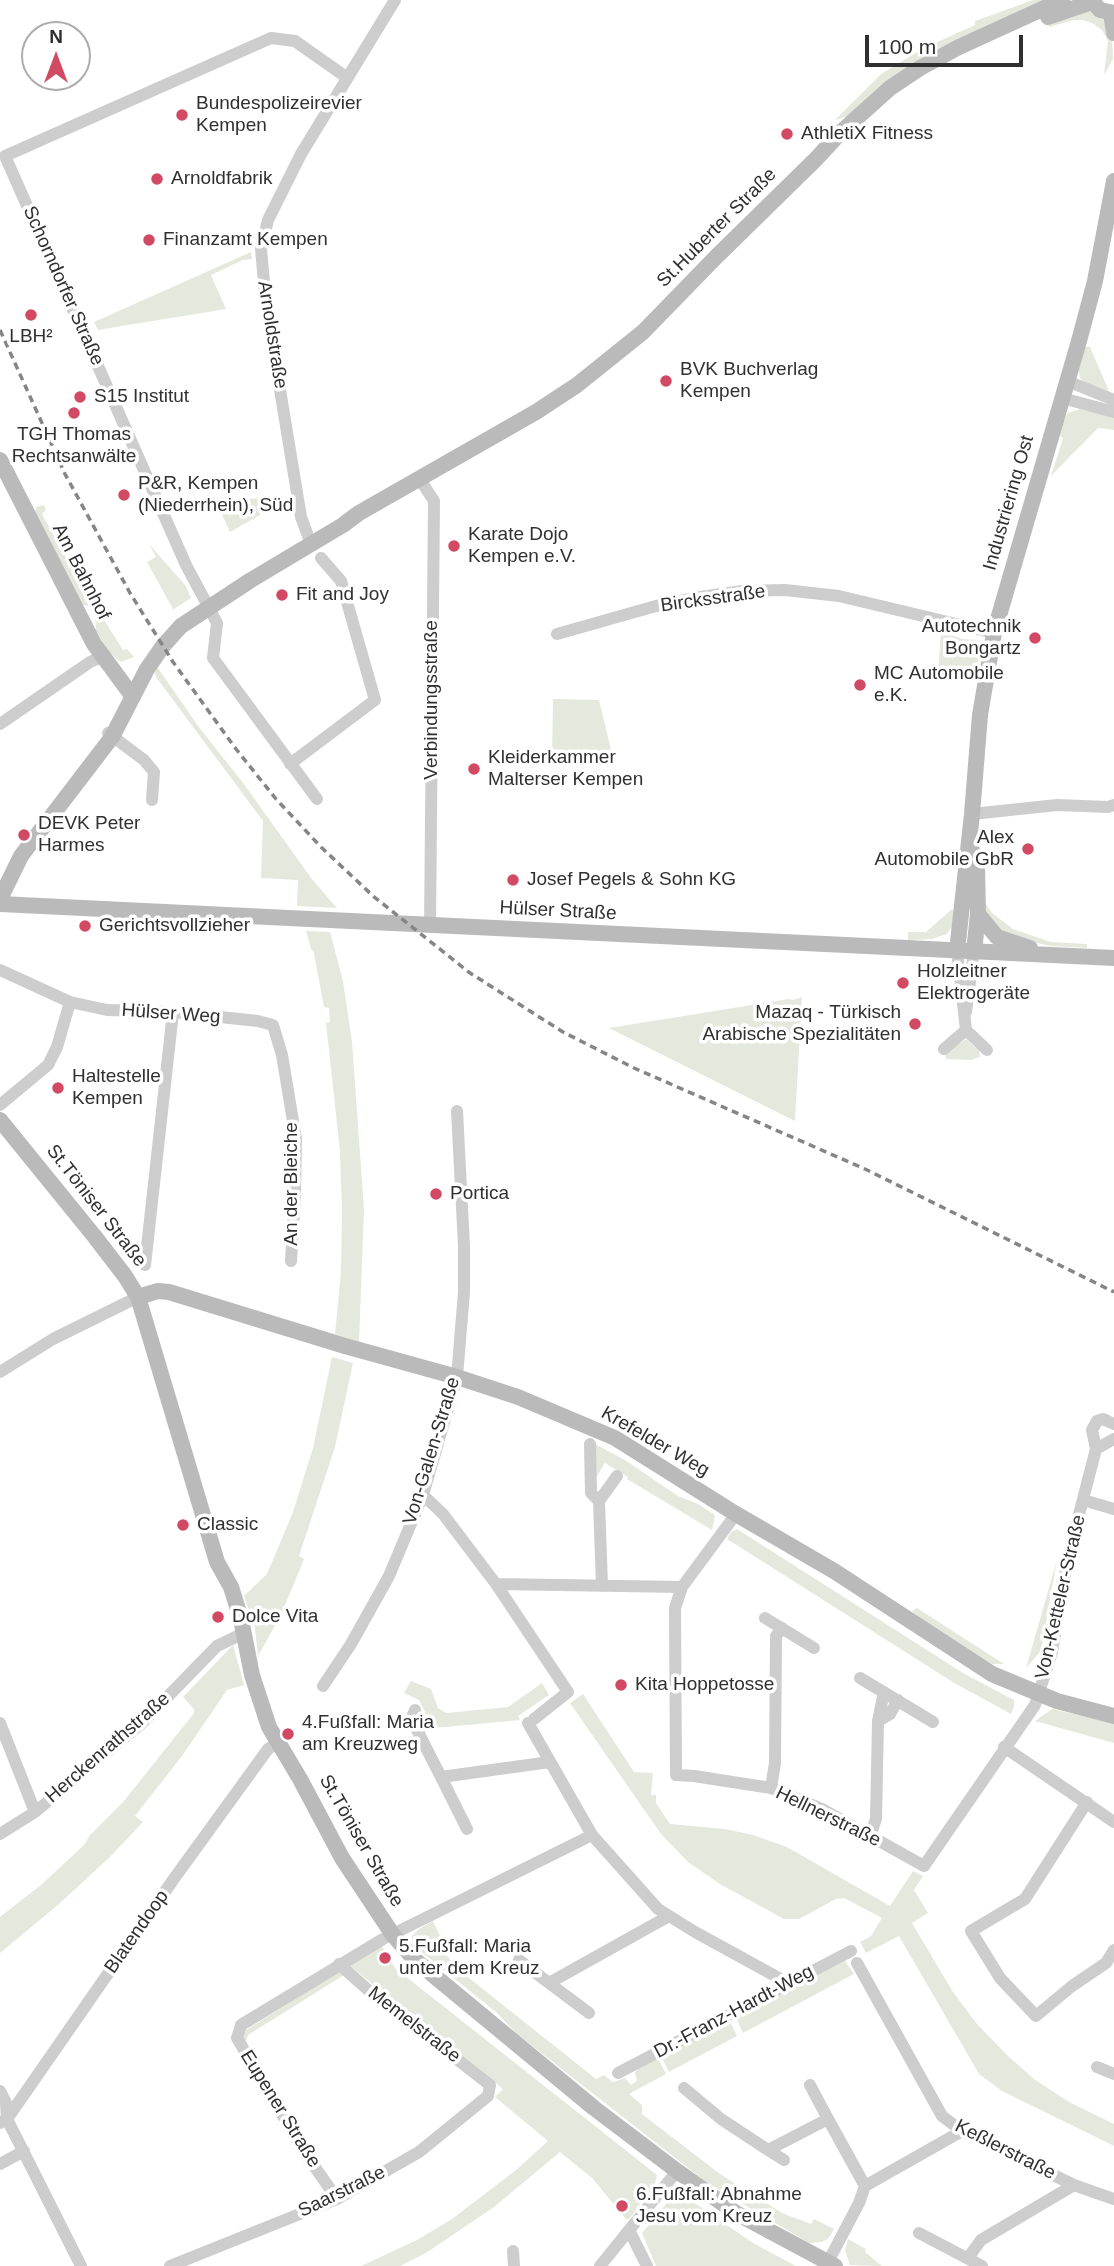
<!DOCTYPE html>
<meta charset="utf-8">
<style>
body{margin:0}
#map{position:relative;width:1114px;height:2266px;overflow:hidden;background:#fff;font-family:Arial,sans-serif}
canvas{display:block}
.north{position:absolute;left:21px;top:21px;width:70px;height:70px;box-sizing:border-box;background:#fff;border:2px solid #acacac;border-radius:50%;rotate:0deg;font-size:19px;font-weight:700;line-height:28px;text-align:center;color:#303030}
.north::after{content:'';display:block;margin:auto;width:24px;height:32px;background:#d14963;clip-path:polygon(50% 0,100% 100%,50% 72%,0 100%)}
.scale{position:absolute;left:865px;top:35px;width:158px;height:32px;box-sizing:border-box;border:4px solid #303030;border-top:0;padding-left:9px;font-size:21px;line-height:24px;white-space:nowrap;color:#303030;-webkit-text-stroke:5px #fff;paint-order:stroke}
</style>
<div id="map">
<canvas width="1114" height="2266"></canvas>
<div class="north">N</div>
<div class="scale">100 m</div>
</div>
<script>
const g = document.querySelector('canvas').getContext('2d');
g.lineJoin = 'round';
function fillPath(path, color) {
  g.fillStyle = color;
  g.fill(path, 'evenodd');
}
function toPath(rows) {
  const path = new Path2D();
  for (const r of rows) {
    path.moveTo(r[0], r[1]);
    for (let i = 2; i < r.length; i += 2) path.lineTo(r[i], r[i + 1]);
  }
  return path;
}
function stroke(path, color, width, dash) {
  g.strokeStyle = color;
  g.lineWidth = width;
  g.lineCap = dash ? 'butt' : 'round';
  g.setLineDash(dash || []);
  g.stroke(path);
}
function write(font, color, halo, rows, align = 'center') {
  g.font = font + ' Arial,sans-serif';
  g.lineWidth = 7;
  g.setLineDash([]);
  g.textBaseline = 'middle';
  g.strokeStyle = halo;
  g.fillStyle = color;
  for (const [text, x, y, turn = 0] of rows) {
    g.save();
    g.translate(x, y);
    g.rotate((+turn || 0) * Math.PI / 180);
    g.textAlign = isNaN(turn) ? turn : align;
    if (halo) g.strokeText(text, 0, 0);
    g.fillText(text, 0, 0);
    g.restore();
  }
}
fillPath(toPath([
 [1033,0,1053,0,852,115,835,120,881,74,924,48,975,25,975,21],
 [1080,8,1103,15,1112,34,1113,59,1104,75,1108,41,1102,30,1092,23,1083,20,1073,20,1049,27,1047,21],
 [251,252,252,259,243,260,211,275,226,309,98,330,94,322],
 [1084,346,1090,347,1109,391,1084,383,1080,378,1078,366],
 [1080,409,1114,415,1114,430,1098,428,1051,476,1063,438,1057,434,1062,421,1068,413],
 [257,498,260,515,230,532,217,504],
 [44,505,46,510,42,514,86,594,92,594,95,598,95,603,91,607,83,605,35,513,36,507],
 [149,544,186,586,191,598,171,611,173,609,147,562,156,557],
 [99,612,123,650,127,649,134,657,120,662,108,651,96,630,95,613],
 [941,632,963,639,977,640,979,649,978,667,972,676,938,675],
 [156,665,198,726,244,784,311,878,337,908,297,906,298,880,261,878,263,821,156,677,154,670],
 [553,699,599,700,613,758,552,757],
 [985,903,992,913,1013,929,1051,942,1087,944,1087,948,1050,946,1000,934,987,919],
 [952,909,955,914,954,923,947,934,932,939,908,940,908,932,926,932],
 [306,931,330,932,343,981,352,1042,364,1209,359,1342,335,1334,341,1272,342,1210,340,1151,326,1023,330,1022,329,1008,324,1007,313,949,312,952],
 [802,997,795,1121,609,1028,789,999,793,1000],
 [966,1039,979,1051,980,1057,971,1060,946,1059,945,1054],
 [332,1357,353,1363,335,1447,299,1556,304,1559,281,1615,258,1656,255,1628,244,1596,267,1574,293,1512,313,1448],
 [593,1443,625,1460,678,1496,698,1504,715,1515,712,1530,627,1479,628,1477,605,1463,596,1478],
 [737,1529,963,1673,1014,1700,1014,1707,1011,1714,956,1684,727,1539,731,1532],
 [1057,1560,1041,1651,1026,1668],
 [917,1608,1004,1664,992,1664,928,1627,912,1611],
 [233,1645,244,1685,227,1690,182,1756,135,1816,143,1822,110,1857,59,1904,0,1953,0,1917,41,1885,84,1845,90,1835,124,1801,194,1713,194,1709,183,1697],
 [411,1681,431,1689,438,1708,446,1713,508,1707,542,1683,549,1695,518,1716,520,1720,434,1728,423,1733,419,1725,425,1712,419,1700,404,1693],
 [583,1694,634,1772,653,1773,651,1795,656,1795,656,1803,670,1824,725,1829,753,1835,787,1847,890,1906,913,1871,923,1876,914,1890,928,1913,912,1923,953,1992,977,2024,1008,2056,1034,2079,1069,2102,1114,2124,1114,2146,1002,2091,979,2074,899,1936,866,1953,860,1942,871,1936,882,1918,844,1898,836,1899,799,1919,784,1919,720,1884,688,1862,661,1834,570,1703],
 [1052,1709,1114,1723,1114,1743,1035,1721],
 [433,1921,443,1942,440,1945,454,1966,596,2079,604,2075,613,2082,625,2078,631,2085,637,2081,635,2073,638,2069,656,2059,659,2060,666,2074,629,2094,642,2105,642,2114,720,2174,782,2213,811,2224,814,2219,834,2229,828,2239,821,2242,809,2243,706,2182,517,2034,497,2013,413,1945,412,1936,419,1929],
 [381,1945,395,1968,657,2175,654,2187,629,2219,626,2219,592,2178,560,2152,494,2207,426,2253,400,2266,361,2266,417,2240,452,2219,516,2170,548,2141,495,2097,503,2089,349,1965],
 [845,1961,854,1974,743,2033,737,2020,738,2016],
 [339,1972,344,1975,248,2035,245,2044,242,2038,246,2030],
 [727,2022,731,2023,737,2036,669,2072,662,2058,663,2055],
 [680,2193,753,2243,796,2266,656,2266,642,2233,670,2199],
 [848,2239,866,2249,865,2252,882,2266,850,2265,845,2250]
]), '#e5e9dd');
stroke(toPath([
 [1067,381,1114,400],
 [1062,398,1114,412],
 [419,478,434,501,430,926],
 [311,544,301,517,266,305,261,249,268,220,301,154,395,0],
 [557,634,656,606,700,597,743,591,785,590,839,596,994,633],
 [0,724,90,662,102,657],
 [108,733,144,760,154,772,152,800],
 [290,764,375,700,341,581,321,558],
 [317,799,213,658,217,623,186,565,5,156,271,38,295,41,346,77],
 [972,814,1057,805,1108,807,1114,805],
 [957,951,966,1030,987,1050],
 [0,970,70,1002,107,1010,173,1012,258,1021,273,1025,282,1055,296,1139,295,1194,291,1261],
 [966,1012,974,952],
 [944,1049,966,1030],
 [0,1105,48,1065,57,1047,70,1002],
 [145,1265,173,1012],
 [0,1372,53,1339,138,1297],
 [590,1444,591,1493,599,1501],
 [1096,1449,1114,1439],
 [423,1495,443,1514,496,1584,568,1692,534,1719],
 [1083,1500,1114,1509],
 [736,1514,682,1587,675,1608,676,1775,694,1776,771,1788,822,1809,924,1866,1035,1705,1052,1652,1068,1557,1096,1449,1092,1430,1097,1421,1103,1419,1114,1424],
 [496,1584,682,1587],
 [602,1586,599,1501,617,1476],
 [765,1618,814,1648],
 [860,1678,933,1722],
 [323,1686,351,1644,389,1576,423,1495,457,1377,464,1292,464,1246,457,1111],
 [415,1710,412,1717,417,1730,441,1777,550,1762],
 [878,1721,890,1714,898,1700],
 [0,1723,35,1812],
 [528,1723,592,1835,658,1909,695,1932,788,1983],
 [1004,1747,1114,1822],
 [441,1777,467,1829],
 [771,1788,775,1763,776,1636,782,1628],
 [1087,1802,1025,1899,971,1931,1000,1978,1036,2016,1072,1986,1106,1963,1114,1950],
 [0,1834,35,1812,141,1724,217,1646,244,1633],
 [870,1836,876,1819,878,1721,884,1692],
 [519,1960,549,1983],
 [857,1963,942,2116,962,2131,1074,2185,1114,2199],
 [589,2013,549,1983,669,1916],
 [1097,2067,1114,2074],
 [618,2073,851,1951],
 [810,2085,828,2119],
 [684,2088,721,2119,768,2150,828,2119,865,2186],
 [0,2091,6,2103,7,2119,81,2266],
 [0,2123,7,2119,173,1880,268,1749,277,1743],
 [768,2150,784,2160],
 [0,2164,24,2151],
 [337,2199,301,2147,237,2038,241,2025,383,1939,592,1835],
 [630,2232,647,2266],
 [919,2233,982,2266],
 [513,2251,514,2266],
 [968,2258,981,2240,1074,2185],
 [828,2262,859,2203,865,2186,962,2131],
 [170,2266,337,2199,419,2152,488,2096,490,2085,367,1989,339,1964],
 [600,2266,677,2171]
]), '#cdcdcd', 12);
stroke(toPath([
 [1091,0,1100,10,1114,13],
 [1111,13,1114,33],
 [1048,17,1092,2],
 [0,460,94,644,133,697],
 [972,850,977,867,978,914,974,952],
 [0,899,21,856,112,737,147,669,163,646,181,626,251,580,343,525,359,513,536,412,577,385,643,332,716,257,816,159,840,133,890,88,920,68,959,47,1062,0],
 [0,904,1114,958],
 [978,914,997,937,1030,948],
 [957,951,972,814,980,715,994,633,1079,341,1095,281,1114,181],
 [0,1120,95,1237,125,1276,138,1297,217,1562,231,1587,241,1619,252,1675,269,1727,300,1779,342,1858,393,1935,415,1960,594,2108,677,2171,736,2213,835,2266],
 [138,1297,158,1291,169,1292,345,1346,457,1377,518,1397,615,1438,736,1514,834,1571,992,1674,1057,1701,1114,1716]
]), '#bababa', 16);
stroke(toPath([
 [0,330,65,474,130,593,173,662,236,749,276,799,321,847,373,896,470,973,563,1032,634,1068,865,1169,1114,1292]
]), '#858585', 3.5, [7, 5]);
for (const [x, y, r, color] of [
 [182,115,7,"#d14963"],
 [787,134,7,"#d14963"],
 [157,179,7,"#d14963"],
 [149,240,7,"#d14963"],
 [31,315,7,"#d14963"],
 [666,381,7,"#d14963"],
 [80,397,7,"#d14963"],
 [74,413,7,"#d14963"],
 [124,495,7,"#d14963"],
 [454,546,7,"#d14963"],
 [282,595,7,"#d14963"],
 [1035,638,7,"#d14963"],
 [860,685,7,"#d14963"],
 [474,769,7,"#d14963"],
 [24,835,7,"#d14963"],
 [1028,849,7,"#d14963"],
 [513,880,7,"#d14963"],
 [85,926,7,"#d14963"],
 [903,983,7,"#d14963"],
 [915,1024,7,"#d14963"],
 [58,1088,7,"#d14963"],
 [436,1194,7,"#d14963"],
 [183,1525,7,"#d14963"],
 [218,1617,7,"#d14963"],
 [621,1685,7,"#d14963"],
 [288,1734,7,"#d14963"],
 [385,1958,7,"#d14963"],
 [622,2206,7,"#d14963"]
]) {
  const dot = new Path2D();
  dot.arc(x, y, r, 0, 2 * Math.PI);
  g.fillStyle = color;
  g.fill(dot);
  stroke(dot, '#fff', 2.5);
}
write('19px', '#303030', '#fff', [
 ["Bundespolizeirevier",196,104],
 ["Kempen",196,126],
 ["AthletiX Fitness",801,134],
 ["Arnoldfabrik",171,179],
 ["Finanzamt Kempen",163,240],
 ["LBH²",31,337,"center"],
 ["BVK Buchverlag",680,370],
 ["Kempen",680,392],
 ["S15 Institut",94,397],
 ["TGH Thomas",74,435,"center"],
 ["Rechtsanwälte",74,457,"center"],
 ["P&R, Kempen",138,484],
 ["(Niederrhein), Süd",138,506],
 ["Karate Dojo",468,535],
 ["Kempen e.V.",468,557],
 ["Fit and Joy",296,595],
 ["Autotechnik",1021,627,"right"],
 ["Bongartz",1021,649,"right"],
 ["MC Automobile",874,674],
 ["e.K.",874,696],
 ["Kleiderkammer",488,758],
 ["Malterser Kempen",488,780],
 ["DEVK Peter",38,824],
 ["Harmes",38,846],
 ["Alex",1014,838,"right"],
 ["Automobile GbR",1014,860,"right"],
 ["Josef Pegels & Sohn KG",527,880],
 ["Gerichtsvollzieher",99,926],
 ["Holzleitner",917,972],
 ["Elektrogeräte",917,994],
 ["Mazaq - Türkisch",901,1013,"right"],
 ["Arabische Spezialitäten",901,1035,"right"],
 ["Haltestelle",72,1077],
 ["Kempen",72,1099],
 ["Portica",450,1194],
 ["Classic",197,1525],
 ["Dolce Vita",232,1617],
 ["Kita Hoppetosse",635,1685],
 ["4.Fußfall: Maria",302,1723],
 ["am Kreuzweg",302,1745],
 ["5.Fußfall: Maria",399,1947],
 ["unter dem Kreuz",399,1969],
 ["6.Fußfall: Abnahme",636,2195],
 ["Jesu vom Kreuz",636,2217]
], 'left');
write('19px', '#303030', '#fff', [
 ["St.Huberter Straße",717,228,-45],
 ["Schorndorfer Straße",63,286,66],
 ["Arnoldstraße",272,335,81],
 ["Industriering Ost",1009,503,-74],
 ["Am Bahnhof",81,572,63],
 ["Bircksstraße",713,599,-8],
 ["Verbindungsstraße",432,700,-90],
 ["Hülser Straße",558,911,3],
 ["Hülser Weg",171,1014,4],
 ["An der Bleiche",292,1184,-90],
 ["St.Töniser Straße",96,1206,52],
 ["Krefelder Weg",655,1442,30],
 ["Von-Galen-Straße",432,1451,-73],
 ["Von-Ketteler-Straße",1061,1597,-77],
 ["Herckenrathstraße",108,1748,-41],
 ["Hellnerstraße",828,1817,26],
 ["St.Töniser Straße",361,1841,60],
 ["Blatendoop",137,1932,-55],
 ["Dr.-Franz-Hardt-Weg",734,2012,-28],
 ["Memelstraße",414,2025,38],
 ["Eupener Straße",280,2109,58],
 ["Keßlerstraße",1005,2150,27],
 ["Saarstraße",342,2192,-26]
]);
</script>
